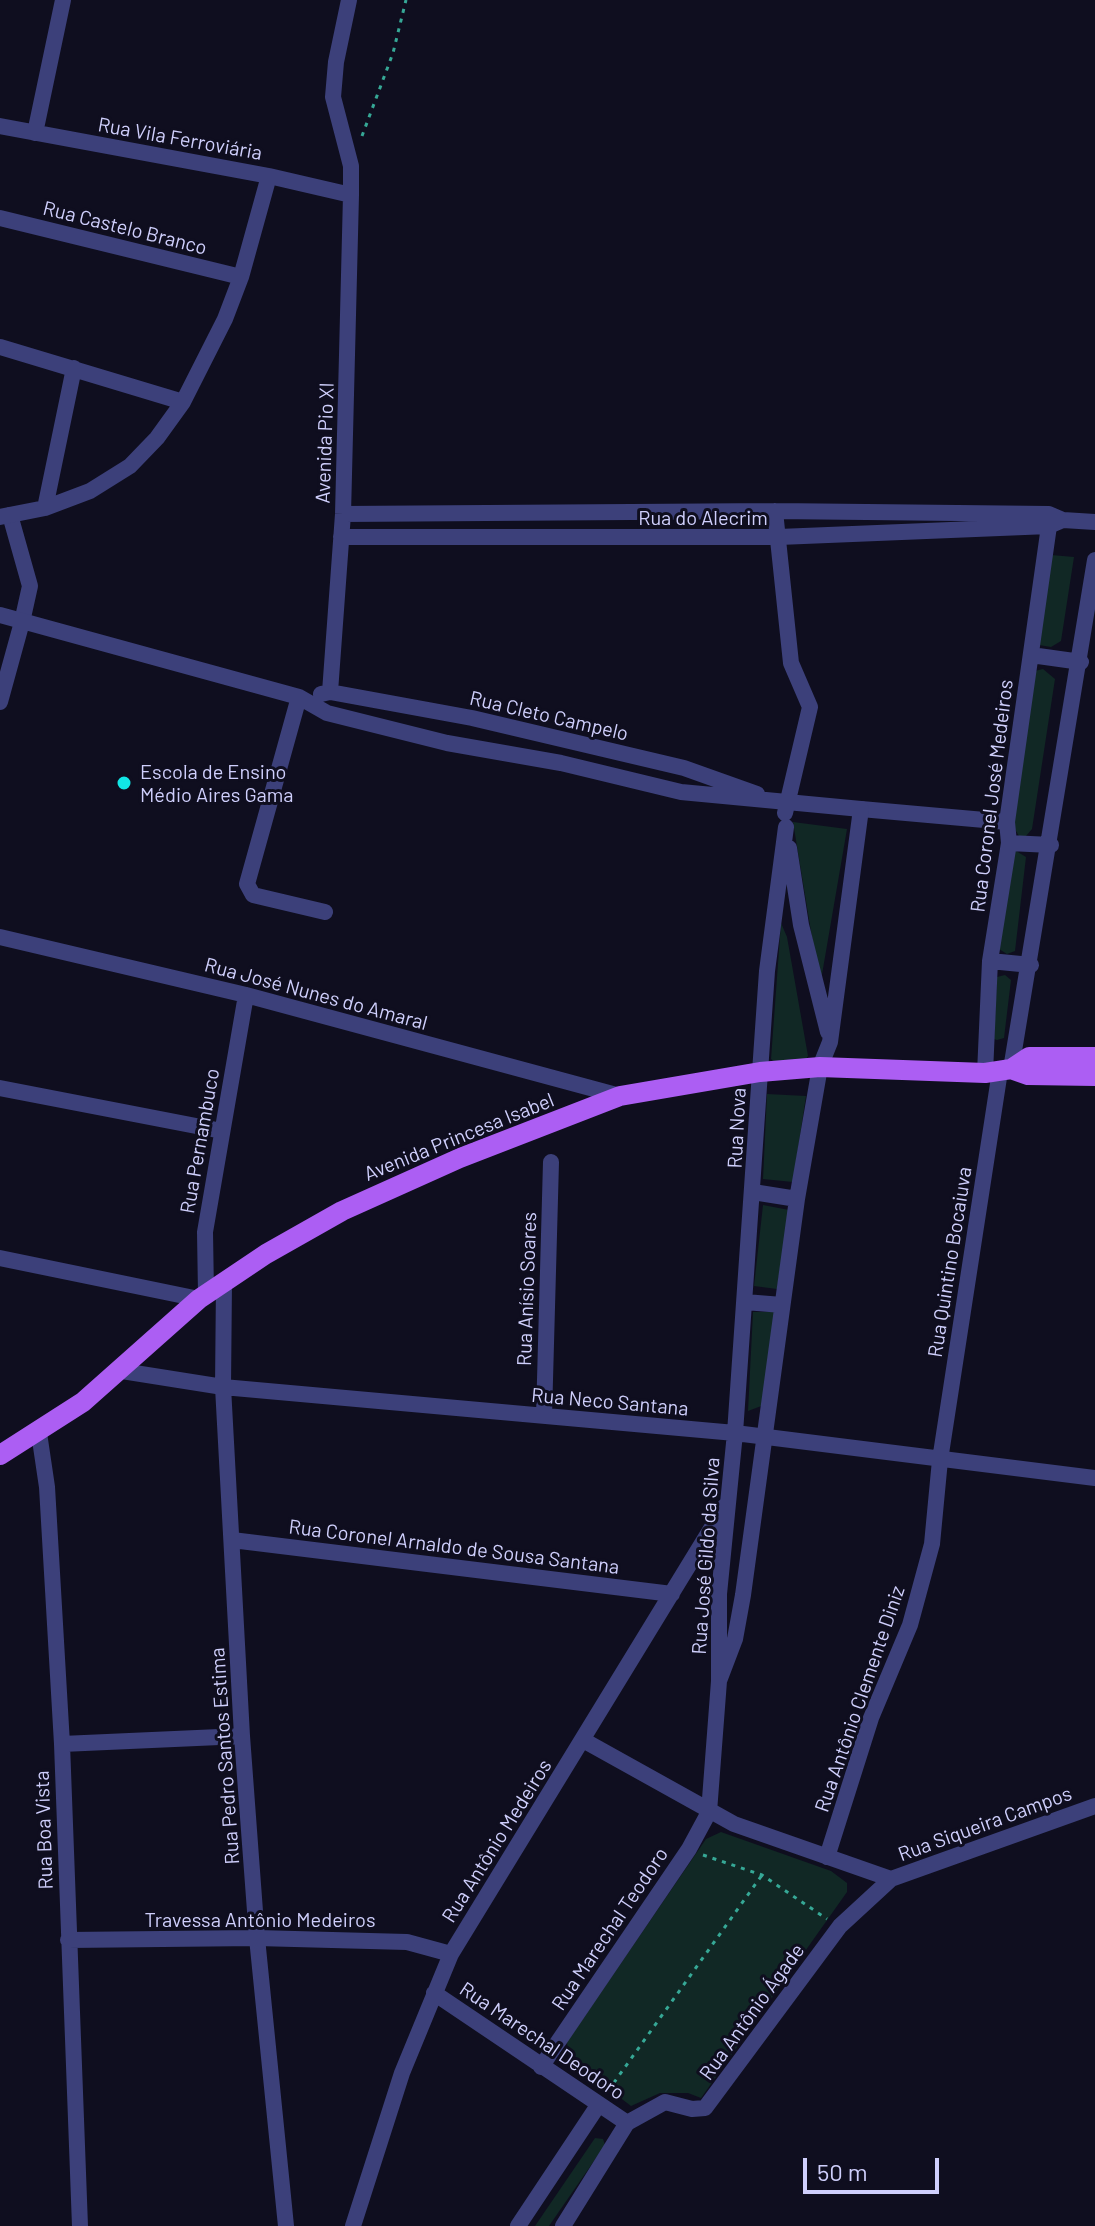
<!DOCTYPE html>
<meta charset="utf-8">
<style>
body{margin:0}
#map{position:relative;width:1095px;height:2226px;overflow:hidden;background:#0f0e1f;font-family:Barlow,sans-serif}
canvas{display:block}
.scale{position:absolute;left:803px;top:2158px;width:136px;height:36px;box-sizing:border-box;border:4px solid #cfcffc;border-top:0;padding-left:10px;font-size:24px;line-height:28px;white-space:nowrap;color:#cfcffc;-webkit-text-stroke:6px #0f0e1f;paint-order:stroke}
</style>
<div id="map">
<canvas width="1095" height="2226"></canvas>
<div class="scale">50 m</div>
</div>
<script>
const g = document.querySelector('canvas').getContext('2d');
g.lineJoin = 'round';
function fillPath(path, color) {
  g.fillStyle = color;
  g.fill(path, 'evenodd');
}
function toPath(rows) {
  const path = new Path2D();
  for (const r of rows) {
    path.moveTo(r[0], r[1]);
    for (let i = 2; i < r.length; i += 2) path.lineTo(r[i], r[i + 1]);
  }
  return path;
}
function stroke(path, color, width, dash) {
  g.strokeStyle = color;
  g.lineWidth = width;
  g.lineCap = dash ? 'butt' : 'round';
  g.setLineDash(dash || []);
  g.stroke(path);
}
function write(font, color, halo, rows, align = 'center') {
  g.font = font + ' Barlow,sans-serif';
  g.lineWidth = 6;
  g.setLineDash([]);
  g.textBaseline = 'middle';
  g.strokeStyle = halo;
  g.fillStyle = color;
  for (const [text, x, y, turn = 0] of rows) {
    g.save();
    g.translate(x, y);
    g.rotate((+turn || 0) * Math.PI / 180);
    g.textAlign = isNaN(turn) ? turn : align;
    if (halo) g.strokeText(text, 0, 0);
    g.fillText(text, 0, 0);
    g.restore();
  }
}
fillPath(toPath([
 [1040,554,1074,557,1061,641,1051,647,1039,645],
 [1043,669,1055,679,1032,829,1026,836,1019,836,1013,826,1035,671],
 [793,822,847,829,820,986],
 [1016,851,1026,857,1015,951,1007,954,999,949,1010,856],
 [781,923,787,937,808,1056,804,1062,776,1063,771,1059],
 [1005,975,1011,980,1004,1038,997,1040,994,1039,997,977],
 [767,1094,806,1096,793,1182,763,1179],
 [763,1205,789,1210,777,1289,754,1286],
 [753,1312,775,1312,764,1405,748,1411],
 [721,1832,831,1871,847,1883,847,1892,701,2098,688,2093,660,2093,631,2106,576,2064,568,2054,567,2042,706,1839],
 [595,2138,603,2139,605,2145,549,2226,535,2226]
]), '#112825');
stroke(toPath([
 [362,136,393,53,406,0],
 [703,1855,762,1875,827,1919],
 [608,2091,762,1875]
]), '#36a896', 3, [4, 6]);
stroke(toPath([
 [10,515,30,586,22,622],
 [861,809,1007,822]
]), '#3c407a', 16);
stroke(toPath([
 [0,126,269,176,351,195],
 [35,133,63,0],
 [0,218,241,277],
 [0,347,183,402],
 [45,508,74,368],
 [775,511,791,663,810,707,785,813],
 [343,514,775,511,1049,514,1063,520,1095,522],
 [0,517,45,508,90,491,130,466,157,438,183,402,225,319,241,277,269,176],
 [341,537,779,537,1049,526,1063,520],
 [0,615,299,697,327,713,447,743,561,763,681,792,861,809,830,1042,820,1067,797,1199,743,1595,735,1639,719,1681],
 [1031,655,1081,662],
 [330,692,343,514,351,195,351,166,333,97,336,62,349,0],
 [321,694,330,692,472,718,684,768,757,794],
 [299,697,247,884,253,895,325,912],
 [0,702,22,622],
 [1009,843,1051,845],
 [789,848,801,925,828,1032],
 [0,937,246,995,620,1096],
 [990,961,1031,965],
 [1011,1069,1095,560],
 [985,1073,990,961,1009,843,1007,822,1049,526],
 [0,1088,222,1131],
 [753,1192,797,1199],
 [0,1258,199,1299],
 [224,1282,223,1387,242,1736,257,1938,286,2226],
 [206,1294,205,1232,246,995],
 [745,1302,782,1305],
 [122,1371,223,1387,735,1433,1095,1478],
 [544,1416,551,1162],
 [39,1433,47,1487,62,1744,80,2226],
 [232,1540,672,1594],
 [583,1740,734,1824,891,1879,1095,1806],
 [62,1744,242,1736],
 [827,1857,871,1718,910,1625,932,1544,940,1460,1000,1071],
 [68,1940,257,1938,407,1942,451,1954],
 [434,1993,627,2123],
 [541,2067,689,1849,709,1812,719,1681,719,1594,735,1433,767,971,786,827],
 [353,2226,402,2073,451,1954,725,1506],
 [518,2226,599,2104],
 [563,2226,627,2123,665,2102,692,2109,705,2108,840,1926,891,1879]
]), '#3c407a', 16);
stroke(toPath([
 [1011,1069,1028,1075,1095,1076],
 [0,1455,83,1402,199,1299,266,1254,342,1211,460,1158,620,1096,760,1072,820,1067,985,1073,1011,1069,1029,1057,1095,1057]
]), '#ac5ef3', 20);
for (const [x, y, r, color] of [
 [124,783,8,"#11e6e6"]
]) {
  const dot = new Path2D();
  dot.arc(x, y, r, 0, 2 * Math.PI);
  g.fillStyle = color;
  g.fill(dot);
  stroke(dot, '#0f0e1f', 3);
}
write('20px', '#cfcffc', '#0f0e1f', [
 ["Rua Vila Ferroviária",180,139,10],
 ["Rua Castelo Branco",125,228,14],
 ["Avenida Pio XI",325,443,-88],
 ["Rua do Alecrim",703,518],
 ["Rua Cleto Campelo",549,716,13],
 ["Rua Coronel José Medeiros",992,796,-83],
 ["Rua José Nunes do Amaral",316,994,15],
 ["Rua Nova",737,1128,-87],
 ["Avenida Princesa Isabel",459,1137,-22],
 ["Rua Pernambuco",200,1141,-80],
 ["Rua Quintino Bocaiuva",950,1262,-81],
 ["Rua Anísio Soares",527,1289,-88],
 ["Rua Neco Santana",610,1402,5],
 ["Rua Coronel Arnaldo de Sousa Santana",454,1547,7],
 ["Rua José Gildo da Silva",706,1556,-86],
 ["Rua Antônio Clemente Diniz",860,1699,-71],
 ["Rua Pedro Santos Estima",225,1756,-94],
 ["Rua Siqueira Campos",985,1824,-20],
 ["Rua Boa Vista",44,1830,-92],
 ["Rua Antônio Medeiros",497,1841,-58],
 ["Travessa Antônio Medeiros",260,1920],
 ["Rua Marechal Teodoro",610,1929,-56],
 ["Rua Antônio Ágade",752,2012,-54],
 ["Rua Marechal Deodoro",542,2041,34]
]);
write('20px', '#cfcffc', '#0f0e1f', [
 ["Escola de Ensino",140,772],
 ["Médio Aires Gama",140,795]
], 'left');
</script>
